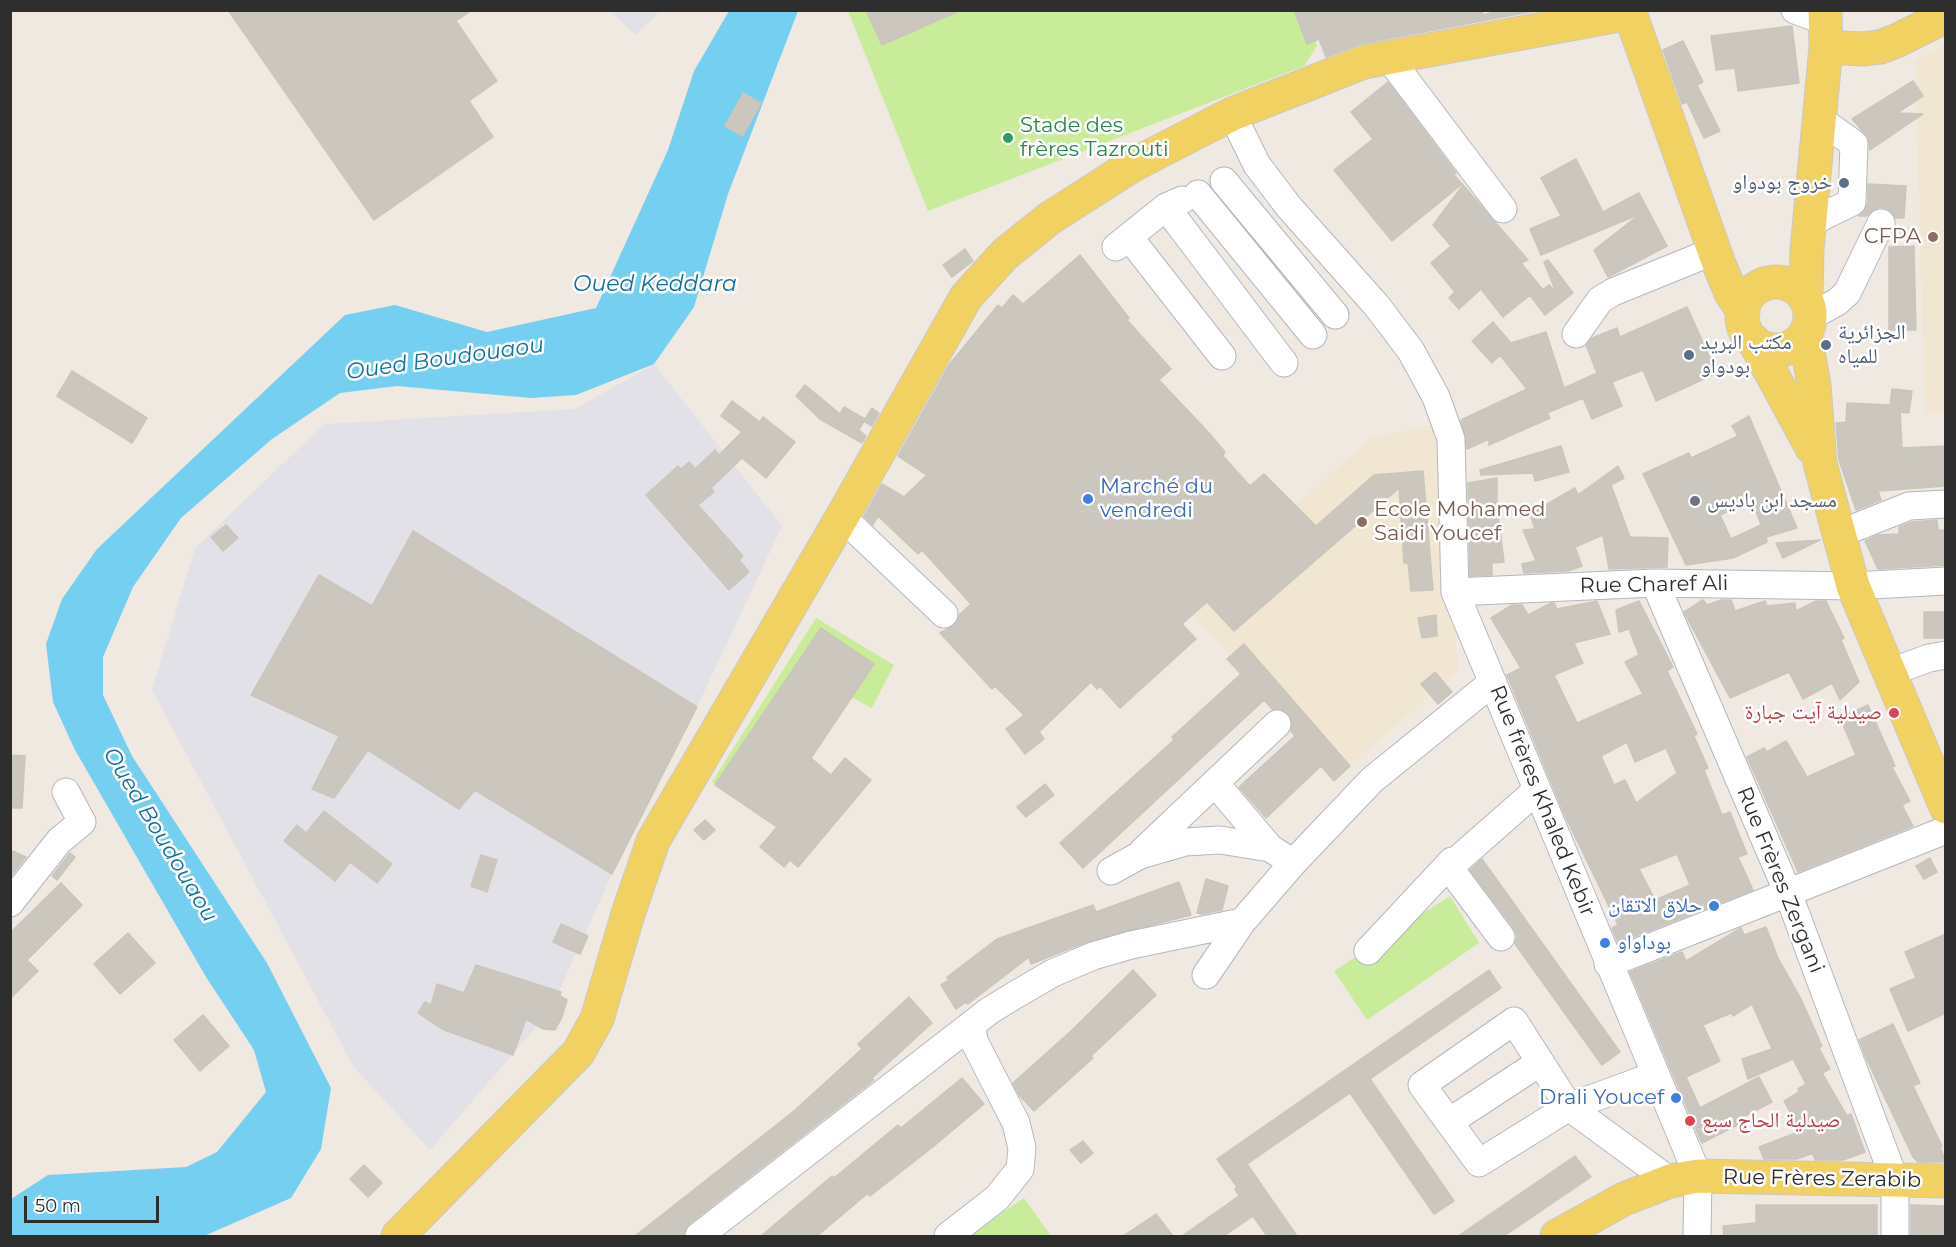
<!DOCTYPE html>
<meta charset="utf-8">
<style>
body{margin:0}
#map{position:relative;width:1956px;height:1247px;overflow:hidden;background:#efe9e1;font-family:Montserrat,sans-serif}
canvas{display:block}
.frame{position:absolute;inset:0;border:12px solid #2e2e2e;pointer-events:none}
.scale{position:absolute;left:24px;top:1196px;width:135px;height:27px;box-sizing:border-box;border:3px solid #2e2e2e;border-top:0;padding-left:8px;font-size:18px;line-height:21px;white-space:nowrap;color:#2e2e2e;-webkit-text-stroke:4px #fff;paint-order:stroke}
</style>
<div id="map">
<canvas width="1956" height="1247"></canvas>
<div class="frame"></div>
<div class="scale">50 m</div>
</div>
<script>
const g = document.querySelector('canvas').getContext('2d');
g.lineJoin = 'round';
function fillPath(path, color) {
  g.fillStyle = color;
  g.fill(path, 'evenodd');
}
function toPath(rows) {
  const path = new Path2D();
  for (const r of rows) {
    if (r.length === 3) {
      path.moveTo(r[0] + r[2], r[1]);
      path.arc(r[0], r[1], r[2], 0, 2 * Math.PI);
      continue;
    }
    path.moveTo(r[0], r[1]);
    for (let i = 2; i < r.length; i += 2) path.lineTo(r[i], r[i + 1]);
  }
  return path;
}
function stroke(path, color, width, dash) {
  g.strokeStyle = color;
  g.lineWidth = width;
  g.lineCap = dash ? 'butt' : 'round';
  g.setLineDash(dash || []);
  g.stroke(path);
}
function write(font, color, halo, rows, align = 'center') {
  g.font = font + ' Montserrat,"Noto Naskh Arabic",sans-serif';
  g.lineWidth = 5;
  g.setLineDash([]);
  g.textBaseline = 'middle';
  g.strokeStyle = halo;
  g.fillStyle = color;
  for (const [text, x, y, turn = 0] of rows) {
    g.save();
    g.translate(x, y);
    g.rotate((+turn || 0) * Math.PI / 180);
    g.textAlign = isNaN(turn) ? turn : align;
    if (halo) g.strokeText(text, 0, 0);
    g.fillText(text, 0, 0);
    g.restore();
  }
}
fillPath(toPath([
 [611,11,661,11,635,35],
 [654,364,782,526,697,707,623,832,612,874,550,1011,430,1150,353,1066,152,690,195,548,324,424,575,409]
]), '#e3e1e8');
fillPath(toPath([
 [1945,45,1945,413,1925,413,1915,61],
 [1439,423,1458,671,1338,776,1185,605,1370,439]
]), '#f0e6d1');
fillPath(toPath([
 [848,11,1305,11,1317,46,1304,66,928,211],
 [816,618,894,665,872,708,830,686,762,810,712,782],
 [1450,896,1479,943,1367,1020,1334,971],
 [1024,1198,1051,1236,968,1236]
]), '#c9ec9a');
fillPath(toPath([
 [729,11,798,11,728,194,694,307,654,364,576,395,531,398,397,386,340,393,272,439,181,518,133,587,103,657,103,695,132,756,267,963,331,1088,321,1149,291,1198,204,1236,11,1236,11,1199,48,1175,186,1167,217,1152,266,1092,254,1050,206,977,75,750,53,702,46,644,62,599,97,549,345,315,395,305,487,332,596,308,668,150,694,71]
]), '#75cff0');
const building = toPath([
 [228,10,472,10,456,21,497,81,469,101,493,137,374,220,228,10],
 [866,10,961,10,882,45,866,10],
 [1294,10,1482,10,1483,15,1502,10,1540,10,1360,44,1326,57,1319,39,1307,44,1294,10],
 [1792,26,1799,83,1738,91,1735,68,1716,70,1711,36,1792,26],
 [1683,41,1703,82,1697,85,1720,131,1704,138,1687,102,1682,104,1663,50,1683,41],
 [1913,81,1923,96,1897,113,1923,114,1870,150,1868,137,1852,119,1913,81],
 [1388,82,1456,173,1454,175,1462,184,1392,241,1334,170,1373,139,1351,112,1388,82],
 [743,93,761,103,743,136,725,126,743,93],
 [1576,159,1603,212,1639,193,1667,246,1608,277,1594,250,1640,214,1541,255,1530,229,1561,216,1541,178,1576,159],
 [1868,184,1906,186,1904,218,1895,218,1888,209,1880,207,1873,210,1867,216,1859,216,1868,203,1868,184],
 [1463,185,1528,260,1521,263,1543,290,1532,298,1530,295,1503,317,1481,289,1459,309,1449,298,1455,292,1431,263,1451,246,1433,225,1463,185],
 [1914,246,1916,330,1889,330,1889,247,1914,246],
 [965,249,973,261,952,277,943,265,965,249],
 [1080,255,1129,318,1127,320,1171,369,1159,380,1209,433,1225,452,1223,456,1250,486,1264,474,1316,526,1374,475,1423,471,1433,590,1411,591,1408,563,1404,563,1399,488,1234,631,1207,602,1182,624,1196,639,1120,708,1100,686,1097,689,1091,682,1039,732,1044,739,1025,754,1006,729,1024,715,995,686,992,689,940,633,955,625,959,615,971,604,922,550,918,554,878,516,873,525,864,516,882,484,904,497,927,475,898,456,949,365,998,305,1002,308,1013,295,1023,304,1080,255],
 [1548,260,1573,293,1545,315,1532,298,1549,285,1556,292,1544,262,1548,260],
 [1687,307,1717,373,1656,401,1643,370,1612,382,1622,406,1592,419,1583,398,1547,413,1550,418,1489,445,1489,439,1467,449,1461,420,1527,389,1500,355,1492,363,1472,341,1493,322,1511,343,1546,332,1564,388,1597,373,1586,345,1592,338,1617,328,1620,337,1687,307],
 [72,371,147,418,132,443,57,396,72,371],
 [805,385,840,414,844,407,865,419,872,408,879,413,872,426,864,421,859,430,866,436,862,443,820,419,796,396,805,385],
 [1892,389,1912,391,1909,413,1900,412,1902,448,1946,446,1946,486,1878,491,1881,500,1856,510,1839,460,1836,423,1846,422,1847,403,1890,405,1892,389],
 [732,401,760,422,763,417,795,442,766,478,742,458,711,488,714,492,698,505,743,556,739,560,749,572,729,590,646,495,678,466,681,469,689,462,695,469,715,450,719,455,742,432,721,416,732,401],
 [1749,416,1797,528,1766,537,1767,542,1733,558,1686,565,1643,474,1689,453,1691,458,1738,436,1732,426,1749,416],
 [1752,500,1761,525,1731,539,1720,515,1752,500],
 [1561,446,1569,472,1535,481,1533,473,1481,475,1480,470,1561,446],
 [1618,466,1624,478,1611,485,1630,537,1668,538,1667,567,1609,569,1603,535,1575,547,1582,566,1568,571,1524,573,1522,564,1536,561,1523,530,1535,529,1530,514,1575,488,1578,495,1618,466],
 [1497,478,1497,506,1504,562,1492,563,1492,575,1470,576,1468,483,1497,478],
 [1937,520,1938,530,1946,530,1946,565,1878,569,1865,541,1878,535,1899,534,1899,527,1912,522,1937,520],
 [226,525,238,538,223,551,211,537,226,525],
 [413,531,697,707,612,874,475,790,459,809,368,750,334,798,312,789,339,736,251,695,319,575,372,606,413,531],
 [1820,540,1783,558,1776,543,1820,540],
 [1703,600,1707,605,1721,600,1731,600,1735,611,1765,601,1767,606,1795,603,1796,611,1816,601,1826,601,1844,638,1841,640,1859,682,1840,700,1832,683,1803,699,1789,672,1730,698,1684,612,1703,600],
 [1597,601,1610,634,1574,643,1583,663,1554,675,1577,723,1643,694,1625,662,1639,655,1629,629,1619,632,1616,610,1639,601,1673,667,1667,671,1697,734,1694,736,1708,768,1704,770,1722,815,1730,812,1747,854,1738,857,1753,890,1618,943,1612,928,1618,925,1566,818,1507,675,1521,668,1491,618,1512,605,1522,605,1528,615,1551,603,1554,603,1557,609,1597,601],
 [1627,742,1635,762,1666,748,1677,773,1636,803,1625,780,1614,785,1601,756,1627,742],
 [1677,854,1690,885,1655,900,1639,869,1677,854],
 [1924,612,1946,612,1946,638,1924,638,1924,612],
 [1436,615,1437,636,1422,638,1418,618,1436,615],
 [821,628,874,664,811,758,831,775,845,758,871,780,798,867,790,860,784,867,760,847,777,827,715,785,821,628],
 [1244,644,1350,766,1334,781,1321,766,1266,818,1239,787,1295,736,1291,731,1292,721,1289,714,1281,709,1272,709,1264,700,1083,868,1060,843,1174,740,1172,737,1241,674,1227,659,1244,644],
 [1435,672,1452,692,1438,704,1421,684,1435,672],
 [1868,705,1895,766,1892,767,1910,801,1902,805,1913,826,1798,872,1747,757,1764,748,1767,752,1786,741,1807,777,1856,755,1840,718,1868,705],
 [10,755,25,756,22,808,10,808,10,755],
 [1045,784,1054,795,1026,817,1017,807,1045,784],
 [324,811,392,864,377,883,350,862,335,881,284,841,297,825,306,833,324,811],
 [705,820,715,830,704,840,694,830,705,820],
 [10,850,26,857,10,877,10,850],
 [70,853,75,857,57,880,52,876,70,853],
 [481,855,497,860,487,892,471,886,481,855],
 [1930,858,1937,872,1924,879,1916,866,1930,858],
 [1482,859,1620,1052,1602,1065,1515,944,1517,936,1514,928,1470,870,1482,859],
 [1206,879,1228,886,1222,910,1202,914,1197,913,1206,879],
 [1179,882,1191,915,1089,941,1031,964,1029,957,968,1004,966,1002,956,1009,941,985,949,980,947,977,997,939,1093,905,1096,912,1179,882],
 [61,883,82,905,27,960,38,971,10,999,10,933,61,883],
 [561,924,588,936,580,954,553,942,561,924],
 [1766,927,1778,958,1801,999,1822,1046,1819,1048,1830,1069,1822,1073,1847,1116,1851,1114,1865,1152,1843,1160,1815,1160,1813,1153,1797,1159,1764,1159,1759,1147,1801,1131,1784,1101,1799,1092,1798,1089,1806,1084,1793,1059,1748,1079,1742,1059,1772,1049,1752,1004,1733,1016,1731,1013,1703,1025,1720,1061,1686,1077,1700,1108,1759,1077,1772,1102,1743,1117,1745,1121,1702,1143,1700,1139,1630,972,1682,952,1686,961,1741,928,1744,935,1766,927],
 [128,933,155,963,120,994,94,964,128,933],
 [1946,934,1946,1013,1908,1031,1890,989,1916,978,1905,952,1946,934],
 [476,965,561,992,560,996,567,1000,562,1017,555,1030,543,1029,526,1019,513,1055,442,1029,418,1013,425,1002,431,1005,437,984,464,993,476,965],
 [1133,970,1156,995,1091,1056,1093,1058,1034,1111,1019,1095,1013,1083,1071,1031,1133,970],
 [1489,970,1501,988,1370,1079,1454,1201,1434,1214,1350,1093,1247,1164,1297,1236,1267,1236,1253,1216,1224,1236,1182,1236,1239,1196,1235,1189,1237,1187,1217,1159,1489,970],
 [909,997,932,1023,872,1078,874,1080,689,1224,684,1236,635,1236,794,1111,862,1049,858,1044,909,997],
 [203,1015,229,1046,200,1071,174,1040,203,1015],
 [1893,1024,1920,1083,1913,1086,1942,1146,1940,1147,1946,1162,1918,1162,1913,1157,1867,1060,1859,1040,1893,1024],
 [962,1078,984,1104,934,1146,870,1196,868,1193,817,1236,761,1236,832,1176,834,1178,898,1125,901,1128,962,1078],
 [1083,1141,1093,1153,1081,1163,1070,1150,1083,1141],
 [1575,1156,1591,1177,1504,1236,1458,1236,1575,1156],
 [364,1165,382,1183,368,1197,350,1179,364,1165],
 [1756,1205,1877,1205,1877,1236,1724,1236,1723,1226,1756,1223,1756,1205],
 [1911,1205,1946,1206,1946,1236,1911,1236,1911,1205],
 [1156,1214,1173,1236,1123,1236,1156,1214]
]);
fillPath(building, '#cbc7bf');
stroke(building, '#cbc5ba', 1.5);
const minor = toPath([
 [1795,10,1825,21],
 [1389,58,1503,209],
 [1232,114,1257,165,1289,207,1377,306,1411,351,1436,397,1451,439,1455,592,1698,1176,1697,1236],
 [1224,181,1335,315],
 [1198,194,1313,335],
 [1166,207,1284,363],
 [1809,223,1852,202,1854,144,1818,118],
 [1129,237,1222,356],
 [1116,247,1166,207,1182,200],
 [1810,317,1837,302,1847,293,1881,223],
 [1576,334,1600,300,1613,292,1714,251],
 [842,517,944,614],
 [1839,534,1909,506,1946,504],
 [1655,583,1788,893,1895,1181,1895,1236],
 [1455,592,1655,583,1853,586,1946,581],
 [1891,672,1929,658,1946,655],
 [1215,783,1270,848],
 [1143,851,1277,724],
 [1111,871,1140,855,1185,842,1220,840,1270,848,1293,863],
 [10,903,59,841,82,822,66,792],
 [1501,937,1454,874,1454,863,1537,790],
 [1368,951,1452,861,1454,863],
 [1608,964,1946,830],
 [1206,975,1242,922,1293,863,1372,780,1493,682],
 [1656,1075,1569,1107,1479,1163,1422,1085,1514,1021,1569,1107,1670,1181],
 [1449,1122,1539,1063],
 [699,1236,989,1011,1015,995,1053,973,1093,956,1131,945,1242,922],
 [948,1236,997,1198,1020,1169,1022,1148,1016,1123,974,1041,972,1026]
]);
const major = toPath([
 [1826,47,1862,49,1880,47,1896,41,1946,16],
 [1776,316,34],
 [1806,298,1807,250,1826,47,1825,10],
 [1805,335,1814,385,1820,463,1853,586,1946,807],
 [1754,341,1812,448],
 [398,1236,578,1053,597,1019,628,914,653,841,842,517,966,297,1005,254,1050,218,1133,165,1232,114,1364,62,1630,13,1719,264,1731,293,1743,311],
 [1557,1236,1624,1199,1670,1181,1698,1176,1946,1181]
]);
stroke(minor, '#b4b7c1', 29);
stroke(major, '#c9c9c9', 35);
stroke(minor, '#fff', 27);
stroke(major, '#f2d163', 33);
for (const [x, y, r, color] of [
 [1008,138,6,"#2e9e5b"],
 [1844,183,6,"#5c6f8a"],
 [1933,237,6,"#8d6e63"],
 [1826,345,6,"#5c6f8a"],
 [1689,355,6,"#5c6f8a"],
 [1088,499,6,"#3f7fe0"],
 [1695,501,6,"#6b7280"],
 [1362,522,6,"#8d6e63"],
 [1894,713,6,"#e0444e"],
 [1714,906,6,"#3f7fe0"],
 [1605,943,6,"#3f7fe0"],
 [1676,1098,6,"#3f7fe0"],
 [1690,1121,6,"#e0444e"]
]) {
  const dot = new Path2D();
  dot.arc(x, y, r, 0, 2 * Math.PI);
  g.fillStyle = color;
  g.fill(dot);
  stroke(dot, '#fff', 2);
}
write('21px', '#27864d', '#fff', [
 ["Stade des",1020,126],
 ["frères Tazrouti",1020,150]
], 'left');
write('21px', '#4e5e75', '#fff', [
 ["خروج بودواو",1832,183,"right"],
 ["الجزائرية",1838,333],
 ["للمياه",1838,357],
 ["مكتب البريد",1701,343],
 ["بودواو",1701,367]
], 'left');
write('21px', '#785e54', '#fff', [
 ["CFPA",1921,237],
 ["Ecole Mohamed",1374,510,"left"],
 ["Saidi Youcef",1374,534,"left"]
], 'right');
write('21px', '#366cbe', '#fff', [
 ["Marché du",1100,487],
 ["vendredi",1100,511],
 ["حلاق الاتقان",1702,906,"right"],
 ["بوداواو",1617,943],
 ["Drali Youcef",1664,1098,"right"]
], 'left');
write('21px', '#5b616d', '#fff', [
 ["مسجد ابن باديس",1707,501]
], 'left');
write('21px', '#2e2e2e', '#fff', [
 ["Rue Charef Ali",1654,585,-1],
 ["Rue frères Khaled Kebir",1542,801,68],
 ["Rue Frères Zergani",1780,880,68],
 ["Rue Frères Zerabib",1822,1179,1]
]);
write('21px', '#be3a42', '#fff', [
 ["صيدلية آيت جبارة",1882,713],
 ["صيدلية الحاج سبع",1702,1121,"left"]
], 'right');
write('italic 22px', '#0d6fa3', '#fff', [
 ["Oued Keddara",655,285],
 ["Oued Boudouaou",445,359,-8],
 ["Oued Boudouaou",160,835,59]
]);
</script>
